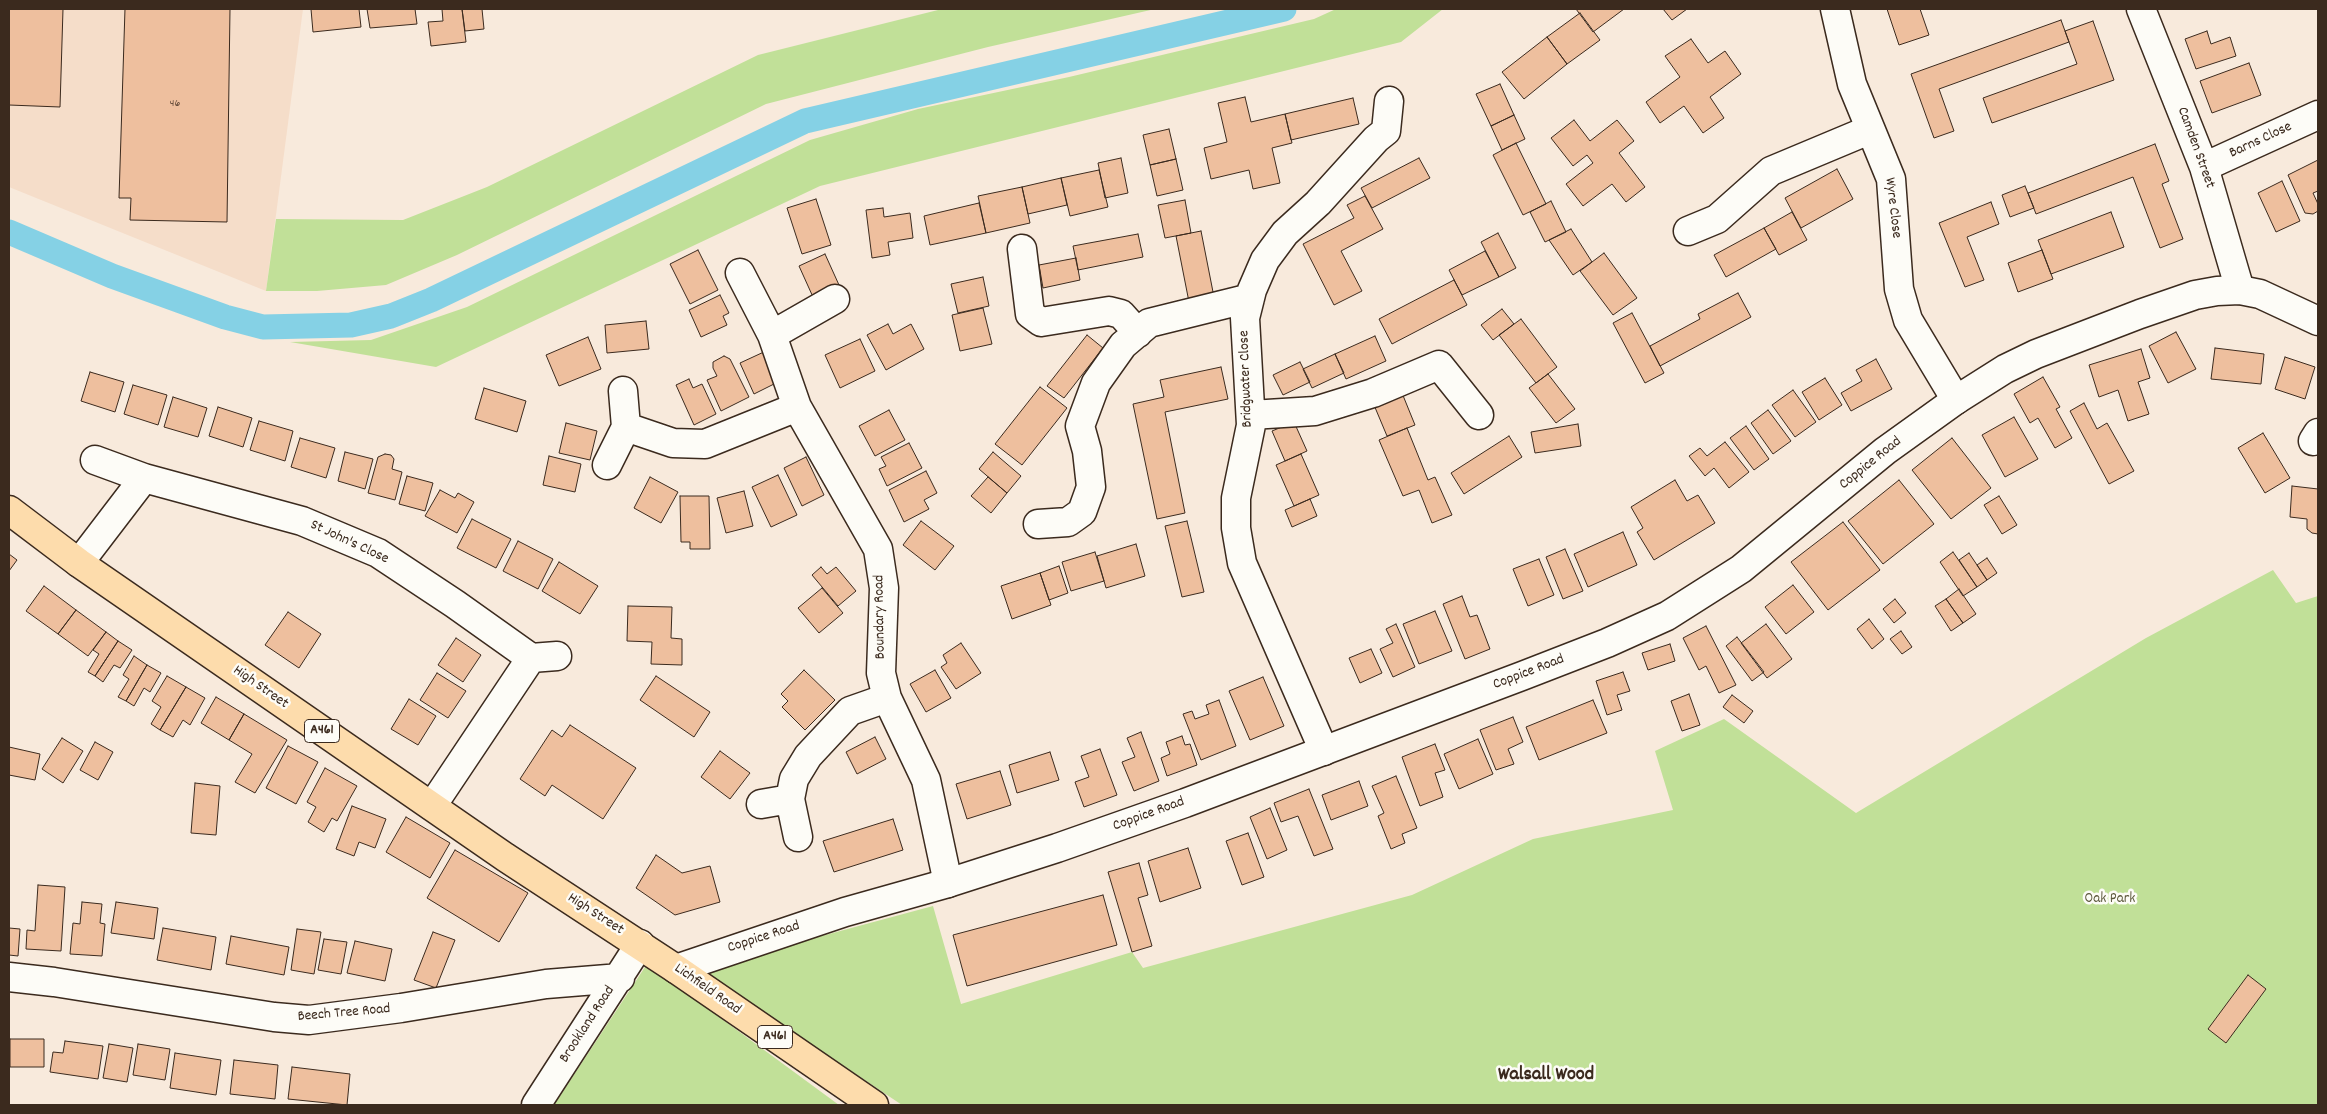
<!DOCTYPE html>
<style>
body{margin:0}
#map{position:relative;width:2327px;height:1114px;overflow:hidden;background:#f8eadc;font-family:Dekko,sans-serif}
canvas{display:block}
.frame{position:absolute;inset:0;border:10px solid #3b2a1e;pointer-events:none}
</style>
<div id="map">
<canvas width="2327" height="1114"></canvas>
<div class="frame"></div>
</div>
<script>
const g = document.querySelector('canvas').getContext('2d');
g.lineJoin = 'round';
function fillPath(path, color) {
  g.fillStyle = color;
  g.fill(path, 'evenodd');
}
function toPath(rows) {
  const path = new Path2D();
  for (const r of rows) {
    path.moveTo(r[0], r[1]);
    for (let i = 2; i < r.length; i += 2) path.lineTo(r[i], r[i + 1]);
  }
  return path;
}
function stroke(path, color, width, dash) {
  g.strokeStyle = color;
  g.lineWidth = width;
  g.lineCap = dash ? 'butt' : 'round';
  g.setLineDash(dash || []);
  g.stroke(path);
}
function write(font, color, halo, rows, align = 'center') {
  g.font = font + ' Dekko,sans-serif';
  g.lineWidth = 5;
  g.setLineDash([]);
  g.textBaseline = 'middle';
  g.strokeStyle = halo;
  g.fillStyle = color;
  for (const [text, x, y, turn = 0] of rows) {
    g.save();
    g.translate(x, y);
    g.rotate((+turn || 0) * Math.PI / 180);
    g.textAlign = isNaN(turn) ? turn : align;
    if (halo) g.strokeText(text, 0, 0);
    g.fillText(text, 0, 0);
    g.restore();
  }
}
fillPath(toPath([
 [9,9,303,9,266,291,9,187]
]), '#f5ddc9');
fillPath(toPath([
 [942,9,1155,9,988,47,766,104,457,255,386,285,317,291,266,291,276,219,403,220,487,187,758,55],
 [1336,9,1443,9,1401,42,820,186,436,367,290,342,371,340,467,307,810,140,918,109,1069,77,1314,19],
 [2273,570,2296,603,2318,596,2318,1105,902,1105,699,969,933,906,961,1004,1132,952,1143,968,1412,895,1533,839,1673,810,1655,751,1724,719,1856,813,2146,638],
 [647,964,839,1105,554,1105]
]), '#c1e098');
stroke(toPath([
 [9,232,112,276,225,317,263,327,351,325,391,316,431,300,805,121,1284,9]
]), '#85d1e5', 25);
const building = toPath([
 [9,9,63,9,60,107,9,105,9,9],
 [125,9,230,9,227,222,130,220,131,198,119,198,125,9],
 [311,9,359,9,361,27,313,32,311,9],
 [367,9,415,9,417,24,370,28,367,9],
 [442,9,462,9,466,42,431,46,428,22,443,21,442,9],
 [462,9,482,9,484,29,465,31,462,9],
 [1576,9,1624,9,1593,32,1576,9],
 [1663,9,1687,9,1672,20,1663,9],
 [1887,9,1920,9,1929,35,1899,45,1887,9],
 [1580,13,1600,40,1567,64,1547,37,1580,13],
 [2061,20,2069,42,1939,89,1954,131,1934,138,1911,74,2061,20],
 [2093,21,2114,80,1992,123,1983,98,2077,64,2065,31,2093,21],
 [2207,31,2211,44,2230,37,2236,56,2196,69,2185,39,2207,31],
 [1547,37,1567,64,1524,99,1502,72,1547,37],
 [1691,39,1708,63,1725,51,1741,74,1710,97,1724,118,1703,133,1684,106,1660,123,1646,102,1680,77,1665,56,1691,39],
 [2249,63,2261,95,2212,113,2200,81,2249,63],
 [1500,84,1514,115,1491,126,1476,94,1500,84],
 [1245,97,1251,122,1285,114,1292,143,1272,148,1280,183,1253,189,1249,170,1211,179,1204,148,1227,142,1218,103,1245,97],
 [1353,98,1359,124,1291,140,1285,114,1353,98],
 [1514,115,1525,139,1502,150,1491,126,1514,115],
 [1574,120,1590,141,1617,120,1634,141,1619,153,1645,187,1626,202,1612,184,1583,206,1566,184,1593,163,1587,155,1573,166,1551,138,1574,120],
 [1169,129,1176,159,1150,165,1143,135,1169,129],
 [1516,143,1546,204,1523,215,1493,155,1516,143],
 [2155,144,2169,181,2162,184,2183,239,2160,248,2133,177,2036,214,2028,193,2155,144],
 [1121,158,1128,193,1105,198,1098,163,1121,158],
 [1419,158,1430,178,1372,208,1361,188,1419,158],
 [1176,159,1183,190,1157,196,1150,165,1176,159],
 [2318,160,2318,191,2313,193,2318,204,2318,211,2313,214,2305,213,2288,175,2318,160],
 [1837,169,1853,199,1801,228,1785,198,1837,169],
 [1099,170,1108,207,1070,216,1061,178,1099,170],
 [1061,178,1067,205,1028,214,1022,187,1061,178],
 [2282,181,2300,221,2276,232,2258,193,2282,181],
 [2025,186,2034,208,2010,217,2002,195,2025,186],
 [1022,187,1030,223,986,233,978,196,1022,187],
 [1365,196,1383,229,1341,251,1362,291,1334,305,1303,244,1354,218,1347,205,1365,196],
 [816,199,831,245,802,254,787,208,816,199],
 [1185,200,1191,233,1165,238,1158,205,1185,200],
 [1551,201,1566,232,1545,242,1530,212,1551,201],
 [1991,202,1999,224,1967,237,1984,280,1965,287,1939,223,1991,202],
 [979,203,986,233,930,245,924,216,979,203],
 [883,208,884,217,910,213,913,238,888,242,890,255,872,258,866,210,883,208],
 [1792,212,1807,240,1779,255,1764,228,1792,212],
 [2111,212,2124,247,2051,274,2038,240,2111,212],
 [1764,228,1776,249,1726,277,1714,255,1764,228],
 [1571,229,1592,262,1573,275,1549,240,1571,229],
 [1201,231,1214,297,1189,302,1176,236,1201,231],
 [1498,233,1516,268,1499,277,1481,242,1498,233],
 [1138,234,1143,257,1078,270,1073,246,1138,234],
 [698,250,718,290,690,304,670,264,698,250],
 [2042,250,2053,279,2018,292,2008,263,2042,250],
 [1485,251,1499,277,1462,295,1449,270,1485,251],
 [1604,253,1637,298,1613,315,1580,271,1604,253],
 [825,254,839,285,813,297,799,266,825,254],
 [1076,258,1080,280,1043,288,1039,265,1076,258],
 [983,277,989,306,958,313,951,284,983,277],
 [1454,280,1467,305,1392,344,1379,319,1454,280],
 [1738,293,1751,317,1660,366,1650,346,1700,319,1698,314,1738,293],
 [720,295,729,313,723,316,727,325,701,337,689,310,720,295],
 [983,308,992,344,960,351,952,315,983,308],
 [1502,309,1514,324,1493,340,1481,325,1502,309],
 [1632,313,1664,373,1645,383,1613,323,1632,313],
 [1521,319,1557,367,1536,383,1499,335,1521,319],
 [646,321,649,349,607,353,605,325,646,321],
 [888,324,893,334,911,324,924,349,886,370,867,335,888,324],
 [2176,332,2196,369,2168,383,2149,346,2176,332],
 [1087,335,1103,348,1064,398,1047,386,1087,335],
 [1375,336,1386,361,1346,379,1335,354,1375,336],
 [588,337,601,369,559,386,546,355,588,337],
 [860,339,875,371,840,388,825,355,860,339],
 [2215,348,2264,354,2261,384,2211,379,2215,348],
 [2141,349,2150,378,2138,382,2149,414,2128,421,2118,390,2099,397,2089,365,2141,349],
 [766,351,780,381,754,394,740,363,766,351],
 [1335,354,1344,373,1312,388,1303,369,1335,354],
 [724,356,730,359,749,397,721,411,707,380,717,376,713,368,713,362,724,356],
 [2285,357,2315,367,2305,399,2275,389,2285,357],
 [1876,359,1892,389,1851,411,1841,393,1862,381,1856,370,1876,359],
 [1300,362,1310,382,1283,395,1273,375,1300,362],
 [1221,367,1228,399,1165,412,1185,513,1157,519,1133,404,1164,397,1160,380,1221,367],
 [90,372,124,382,115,412,81,401,90,372],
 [1548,374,1575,409,1556,423,1529,388,1548,374],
 [2043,377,2060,407,2056,409,2072,438,2055,448,2038,418,2030,423,2014,394,2043,377],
 [1825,378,1842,405,1819,420,1802,392,1825,378],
 [689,379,693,388,702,384,716,414,694,425,676,385,689,379],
 [133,385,167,395,158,425,124,414,133,385],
 [1040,387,1067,408,1022,465,995,444,1040,387],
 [484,388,526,401,517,432,475,419,484,388],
 [1793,390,1816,422,1795,437,1772,405,1793,390],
 [1402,393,1415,425,1387,436,1374,405,1402,393],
 [173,397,207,408,198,437,164,427,173,397],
 [2084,403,2097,429,2107,423,2134,471,2109,484,2070,411,2084,403],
 [218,407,252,418,243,447,209,436,218,407],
 [889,410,905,440,875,456,859,426,889,410],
 [1768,410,1791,441,1773,454,1751,423,1768,410],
 [2014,417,2038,459,2005,477,1982,435,2014,417],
 [259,421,293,431,285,461,250,450,259,421],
 [1294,422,1307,451,1285,461,1272,431,1294,422],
 [566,423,597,431,590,460,559,453,566,423],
 [1578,424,1581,446,1535,453,1531,432,1578,424],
 [1746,426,1769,459,1754,470,1730,438,1746,426],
 [1407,428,1428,480,1435,477,1452,515,1432,523,1419,490,1403,496,1379,440,1407,428],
 [2263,433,2290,478,2265,493,2238,448,2263,433],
 [1509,436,1522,457,1464,494,1451,473,1509,436],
 [300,438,335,448,326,478,291,467,300,438],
 [1952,438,1991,488,1951,519,1912,470,1952,438],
 [1725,442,1749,472,1729,488,1714,468,1705,476,1689,456,1700,448,1707,456,1725,442],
 [909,443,922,468,887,486,879,469,886,466,881,457,909,443],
 [345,452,373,459,365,489,338,481,345,452],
 [993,452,1021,476,1007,493,979,469,993,452],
 [385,454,391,455,394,459,392,469,402,472,395,500,368,493,378,457,385,454],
 [1301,454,1319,495,1294,506,1276,465,1301,454],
 [549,456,581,464,575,492,543,485,549,456],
 [806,457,824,495,802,506,784,468,806,457],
 [926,471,937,493,924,500,929,509,904,522,889,490,926,471],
 [778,475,797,515,771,527,752,487,778,475],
 [407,476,433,483,425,511,399,504,407,476],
 [650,477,678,492,661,523,634,508,650,477],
 [988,477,1007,493,991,513,971,496,988,477],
 [1675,480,1687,501,1698,495,1715,523,1654,560,1637,532,1643,528,1631,507,1675,480],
 [1899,480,1934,524,1883,564,1848,521,1899,480],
 [2292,486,2318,489,2318,534,2312,533,2307,529,2307,519,2290,517,2292,486],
 [440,490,455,498,458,493,474,502,457,533,425,516,440,490],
 [744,491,753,526,726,533,717,498,744,491],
 [680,496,709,496,710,549,690,549,690,542,681,542,680,496],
 [1999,496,2017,525,2002,534,1984,505,1999,496],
 [1310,499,1317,516,1292,527,1285,510,1310,499],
 [472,519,511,539,496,568,457,548,472,519],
 [921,521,954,546,935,570,903,545,921,521],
 [1187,521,1204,592,1182,597,1165,526,1187,521],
 [1843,522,1880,570,1828,610,1791,562,1843,522],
 [1623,532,1637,565,1588,587,1574,554,1623,532],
 [518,541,553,559,538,589,503,571,518,541],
 [1136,544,1145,576,1106,588,1097,556,1136,544],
 [1565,549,1583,591,1563,599,1546,557,1565,549],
 [1095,552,1104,581,1071,591,1062,562,1095,552],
 [1953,552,1977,587,1963,596,1940,562,1953,552],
 [1969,553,1987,580,1977,587,1959,560,1969,553],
 [9,554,17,560,9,571,9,554],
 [1987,558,1997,573,1987,580,1977,565,1987,558],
 [1539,559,1554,595,1528,606,1513,569,1539,559],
 [559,562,598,586,580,614,542,591,559,562],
 [1059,566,1068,593,1049,600,1040,573,1059,566],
 [821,567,827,574,836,567,856,591,838,606,812,575,821,567],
 [1040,573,1051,605,1012,619,1001,586,1040,573],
 [1793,585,1814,612,1786,634,1765,607,1793,585],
 [44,586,76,610,58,634,26,611,44,586],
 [822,588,843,613,819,633,798,608,822,588],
 [1959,589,1976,614,1963,623,1946,599,1959,589],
 [1462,596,1470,617,1477,615,1490,649,1465,659,1443,604,1462,596],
 [1895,599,1906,613,1894,623,1883,609,1895,599],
 [1946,599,1963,623,1951,631,1935,606,1946,599],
 [628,606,672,607,671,638,682,639,682,665,651,664,652,642,627,641,628,606],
 [76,610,106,632,88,656,58,634,76,610],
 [1435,611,1452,651,1419,664,1403,624,1435,611],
 [288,612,321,634,299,668,265,645,288,612],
 [1869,619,1884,639,1872,649,1857,629,1869,619],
 [1396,624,1415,667,1393,677,1380,649,1393,643,1386,629,1396,624],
 [1766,624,1792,659,1767,678,1741,643,1766,624],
 [1706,626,1736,685,1719,693,1706,666,1699,670,1683,638,1706,626],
 [1901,631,1912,647,1902,654,1890,639,1901,631],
 [106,632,118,641,95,676,88,672,99,654,93,650,106,632],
 [1737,637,1764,672,1752,681,1726,646,1737,637],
 [456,638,481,655,463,682,438,665,456,638],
 [118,641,132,650,120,668,114,665,103,682,95,676,118,641],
 [961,643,981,673,956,689,941,667,947,663,943,655,961,643],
 [1670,644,1675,661,1648,670,1642,653,1670,644],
 [1371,649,1382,673,1360,683,1349,658,1371,649],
 [134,656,147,665,126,701,118,697,129,679,123,675,134,656],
 [147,665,161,673,150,692,144,688,134,706,126,701,147,665],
 [804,670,835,700,805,730,782,707,788,701,781,694,804,670],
 [935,670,951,698,926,712,910,684,935,670],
 [1623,672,1630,691,1617,695,1622,710,1607,715,1596,681,1623,672],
 [437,673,466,691,448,718,420,700,437,673],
 [167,676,186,687,160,730,151,724,161,707,152,701,167,676],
 [656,676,710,712,694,737,640,700,656,676],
 [1263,677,1284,726,1250,740,1229,691,1263,677],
 [186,687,205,698,190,725,183,720,173,737,160,730,186,687],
 [1689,694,1700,725,1682,731,1671,701,1689,694],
 [1732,695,1753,711,1744,723,1723,707,1732,695],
 [216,697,244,714,229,740,201,723,216,697],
 [409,699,436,716,418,745,391,729,409,699],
 [1219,700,1236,746,1201,760,1183,714,1192,711,1195,719,1209,714,1206,705,1219,700],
 [1593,700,1607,733,1539,760,1526,727,1593,700],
 [244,714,287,740,255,793,235,782,252,754,229,740,244,714],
 [1513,717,1523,742,1508,749,1514,764,1496,770,1480,730,1513,717],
 [570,725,636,768,603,819,552,785,545,796,520,779,552,730,562,737,570,725],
 [1141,732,1159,781,1134,791,1122,762,1135,757,1127,738,1141,732],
 [1182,736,1185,745,1190,744,1197,765,1167,776,1161,758,1170,754,1166,742,1182,736],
 [875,737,886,759,857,774,846,752,875,737],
 [62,738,83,751,63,783,42,769,62,738],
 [1478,739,1493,774,1459,789,1444,754,1478,739],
 [95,742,113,752,98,780,80,770,95,742],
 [1435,744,1445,770,1435,773,1443,797,1420,806,1402,757,1435,744],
 [288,746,318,762,296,804,266,788,288,746],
 [9,747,40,754,35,780,9,775,9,747],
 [1100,749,1117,795,1084,807,1075,782,1089,777,1081,756,1100,749],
 [720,751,750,773,730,799,701,777,720,751],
 [1050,752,1059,780,1017,793,1009,765,1050,752],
 [325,768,357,786,337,821,332,818,324,832,308,822,316,807,307,802,325,768],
 [1000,771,1011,805,967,819,956,784,1000,771],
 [1396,776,1417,828,1402,834,1405,843,1391,849,1378,816,1384,813,1372,786,1396,776],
 [1359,781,1368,806,1331,820,1322,795,1359,781],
 [195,783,220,786,216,835,191,833,195,783],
 [1309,789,1333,849,1314,856,1298,816,1281,822,1274,803,1309,789],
 [352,806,386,819,375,848,359,842,354,856,336,849,352,806],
 [1270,808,1287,850,1267,859,1250,817,1270,808],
 [406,817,450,843,430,878,386,852,406,817],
 [893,819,903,850,834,872,823,841,893,819],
 [1248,833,1264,877,1242,885,1226,841,1248,833],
 [1188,848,1201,888,1160,902,1148,861,1188,848],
 [455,850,528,893,499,942,427,898,455,850],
 [656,855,682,873,710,866,720,902,675,915,636,888,656,855],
 [1139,863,1148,895,1138,898,1152,946,1132,952,1108,872,1139,863],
 [38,885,65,887,61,951,26,949,27,930,35,931,38,885],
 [1103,895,1117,945,967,986,953,935,1103,895],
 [82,902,102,904,100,923,105,924,102,956,70,954,73,923,80,924,82,902],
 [116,902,158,908,154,939,111,933,116,902],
 [9,928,20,929,18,956,9,955,9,928],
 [163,928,216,937,211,970,157,960,163,928],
 [297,929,321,932,314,974,291,970,297,929],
 [433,932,455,940,436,988,414,980,433,932],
 [231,936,289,947,284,975,226,964,231,936],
 [324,939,347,942,341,974,318,970,324,939],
 [355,941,392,949,385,981,347,973,355,941],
 [2248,975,2266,989,2226,1043,2208,1029,2248,975],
 [10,1039,44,1039,44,1067,10,1067,10,1039],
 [65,1041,103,1046,98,1079,50,1072,53,1052,63,1053,65,1041],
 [109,1044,133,1048,127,1082,103,1078,109,1044],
 [138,1044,170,1049,165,1080,133,1075,138,1044],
 [175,1053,221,1060,216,1095,170,1088,175,1053],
 [234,1060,278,1065,275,1099,230,1094,234,1060],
 [292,1067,350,1074,347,1105,288,1099,292,1067]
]);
fillPath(building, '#eebf9e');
stroke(building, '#3b2a1e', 1);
const minor = toPath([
 [1835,9,1852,84,1891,179,1899,289,1908,320,1956,400],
 [2141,9,2204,167,2240,290],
 [2204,167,2318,115],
 [1688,231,1717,219,1771,171,1869,130],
 [1022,249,1030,314,1041,322,1109,311,1121,314,1138,333],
 [740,273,772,335,797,407,878,549,884,588,881,673,887,698,926,780,948,883],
 [772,335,835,299],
 [1251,415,1315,411,1373,393,1439,365,1479,415],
 [626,427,673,443,705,444,797,407],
 [2313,441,2318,433],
 [95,460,144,478],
 [607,465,626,427,623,391],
 [1038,524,1068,522,1082,512,1091,487,1087,451,1080,426,1096,383,1123,345,1149,323,1250,298],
 [79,563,144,478,302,521,378,553,455,604,531,658,432,806],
 [531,658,557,656],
 [1324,751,1242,563,1236,528,1236,498,1251,425,1245,318,1252,290,1265,260,1285,233,1318,203,1376,139,1386,131,1389,101],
 [790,799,794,779,808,756,850,711,887,698],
 [761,804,790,799,798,837],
 [9,977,54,982,274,1017,309,1020,401,1008,546,984,620,978],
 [536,1105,640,944]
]);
const secondary = toPath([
 [676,969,845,912,948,883,1057,848,1185,803,1522,676,1607,643,1667,616,1741,569,1885,451,1956,400,2005,369,2036,354,2140,314,2195,295,2217,291,2240,290,2260,294,2318,321]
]);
const trunk = toPath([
 [9,510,79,563,237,672,505,857,676,969,874,1105]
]);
stroke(minor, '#3b2a1e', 31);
stroke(secondary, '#3b2a1e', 31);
stroke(trunk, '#3b2a1e', 31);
stroke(minor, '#fdfcf7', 28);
stroke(secondary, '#fdfcf7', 28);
stroke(trunk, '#fddcac', 28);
write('12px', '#684f3e', null, [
 ["46",175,104]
]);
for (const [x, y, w] of [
 [322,731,35],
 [775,1037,35]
]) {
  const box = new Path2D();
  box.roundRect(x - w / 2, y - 11.5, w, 23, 4);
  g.fillStyle = '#fdfcf7';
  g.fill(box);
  stroke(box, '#3b2a1e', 1);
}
write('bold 14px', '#3b2a1e', null, [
 ["A461",322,731],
 ["A461",775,1037]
]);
write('15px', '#3b2a1e', '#fdfcf7', [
 ["Barns Close",2261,141,-25],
 ["Camden Street",2195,148,70],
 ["Wyre Close",1892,208,83],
 ["Bridgwater Close",1247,379,-92],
 ["Coppice Road",1871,464,-39],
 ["St John's Close",349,543,25],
 ["Boundary Road",881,617,-91],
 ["Coppice Road",1529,673,-21],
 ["High Street",260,688,35],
 ["Coppice Road",1149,815,-20],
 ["High Street",595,915,33],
 ["Coppice Road",764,938,-18],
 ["Lichfield Road",707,990,35],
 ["Beech Tree Road",344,1014,-5],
 ["Brookland Road",588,1025,-57]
]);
write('15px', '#5c583c', '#fdfcf7', [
 ["Oak Park",2110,900]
]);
write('bold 20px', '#3b2a1e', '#fdfcf7', [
 ["Walsall Wood",1546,1076]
]);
</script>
